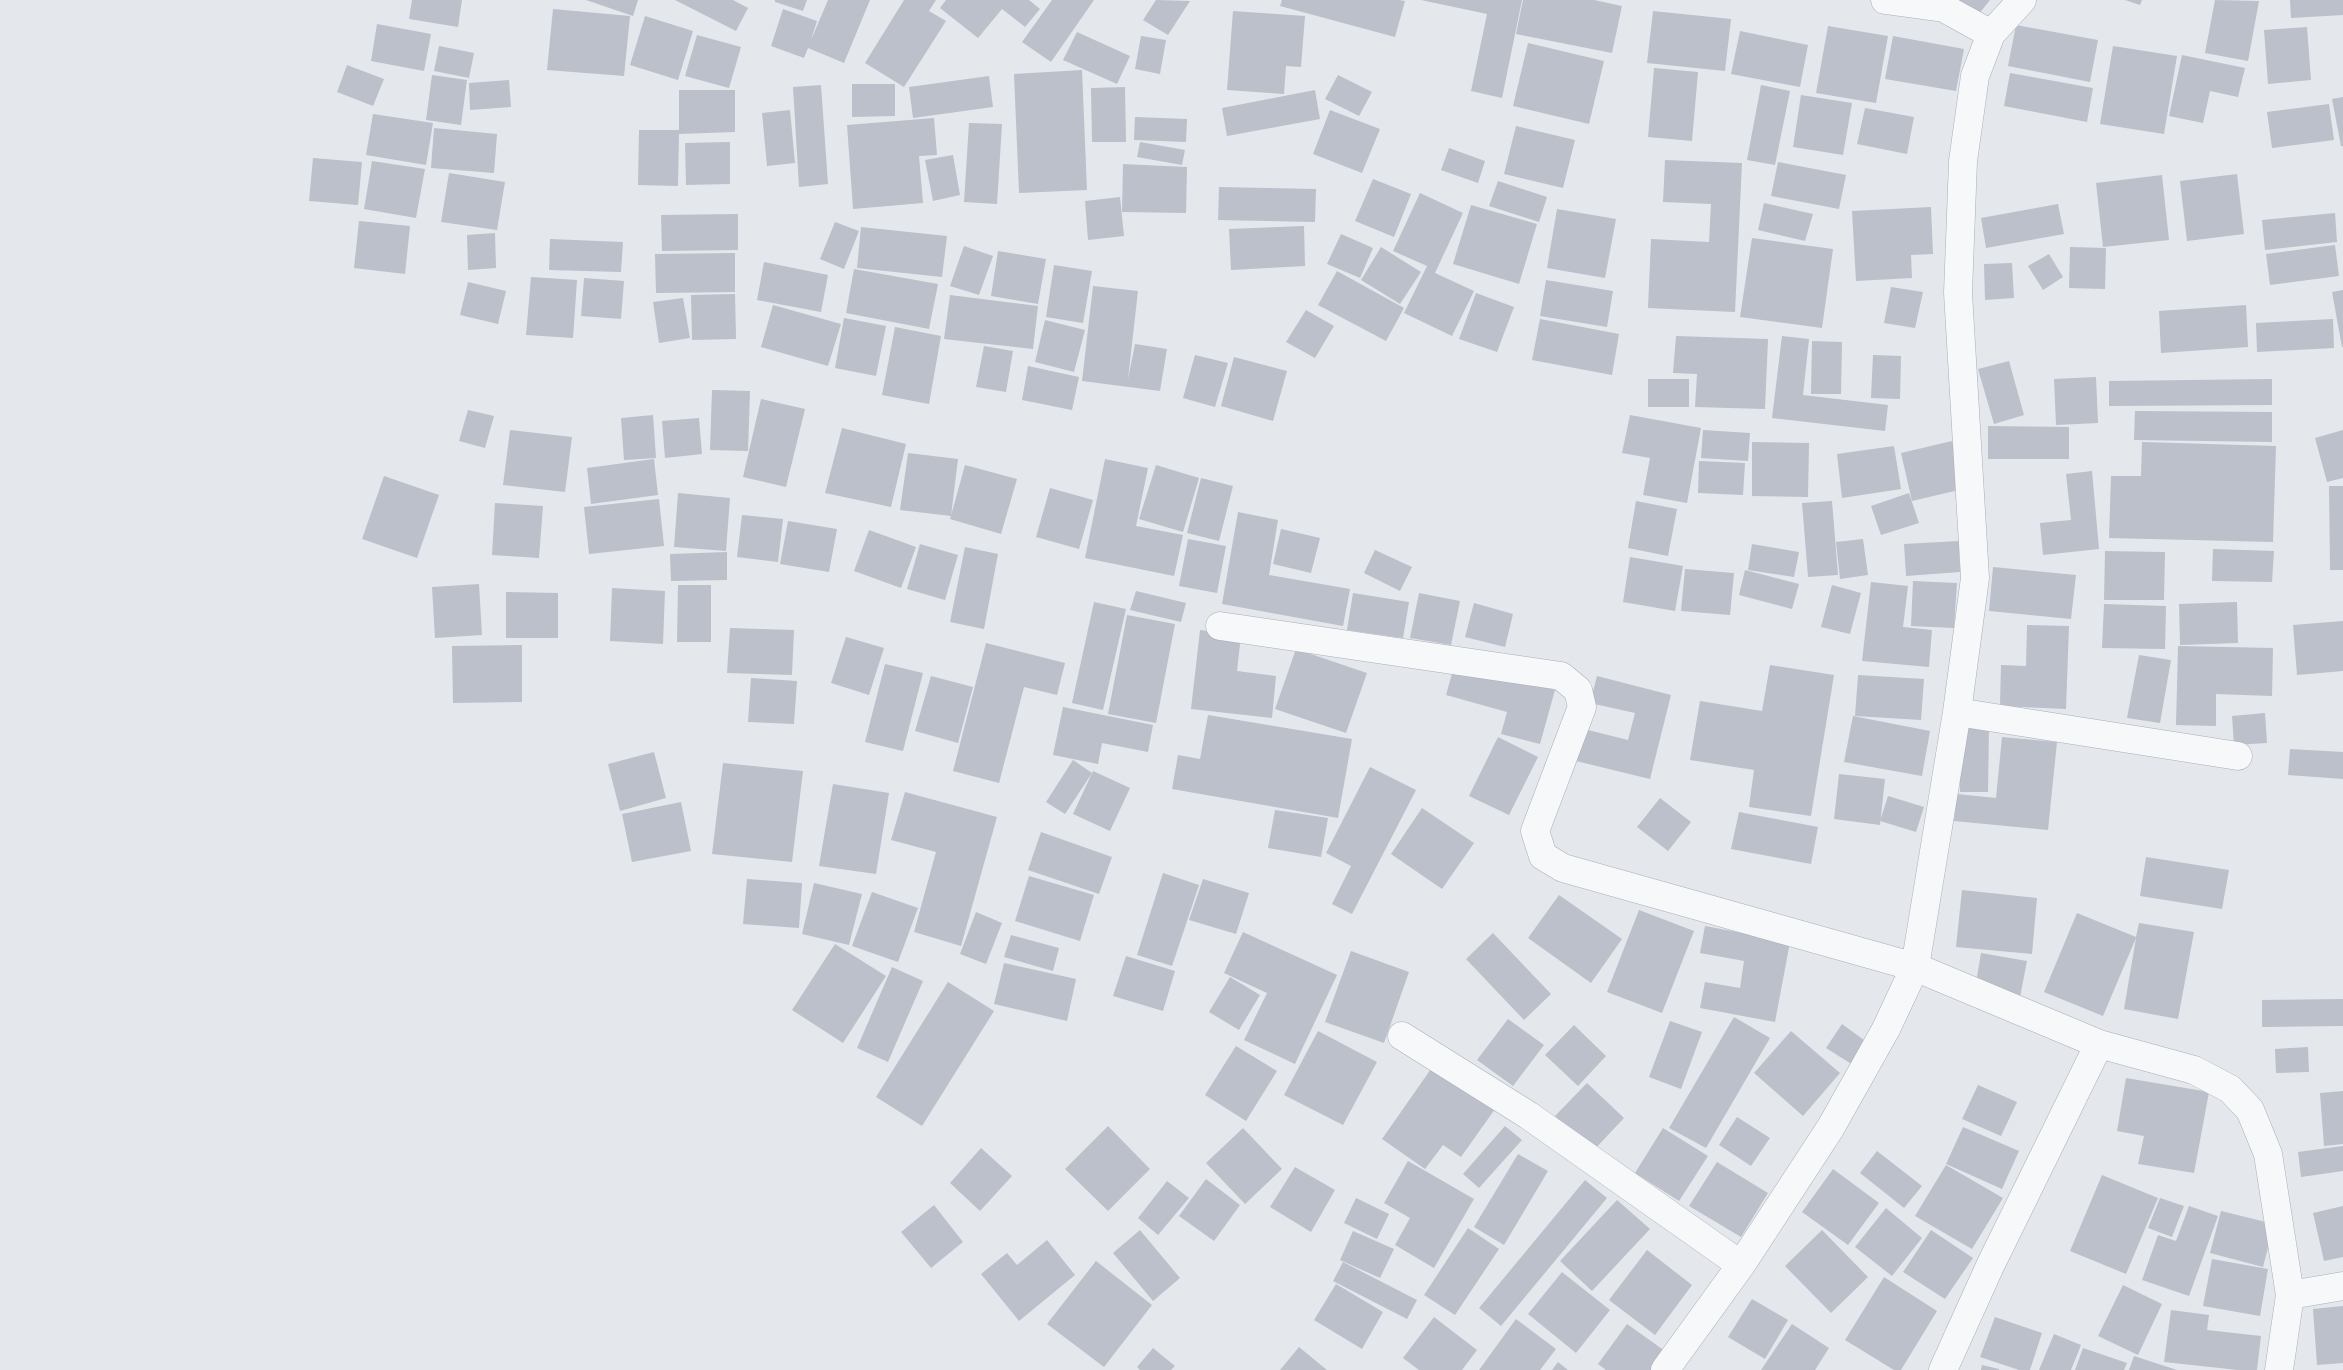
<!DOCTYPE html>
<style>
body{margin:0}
canvas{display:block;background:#e4e7ec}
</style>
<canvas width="2343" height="1370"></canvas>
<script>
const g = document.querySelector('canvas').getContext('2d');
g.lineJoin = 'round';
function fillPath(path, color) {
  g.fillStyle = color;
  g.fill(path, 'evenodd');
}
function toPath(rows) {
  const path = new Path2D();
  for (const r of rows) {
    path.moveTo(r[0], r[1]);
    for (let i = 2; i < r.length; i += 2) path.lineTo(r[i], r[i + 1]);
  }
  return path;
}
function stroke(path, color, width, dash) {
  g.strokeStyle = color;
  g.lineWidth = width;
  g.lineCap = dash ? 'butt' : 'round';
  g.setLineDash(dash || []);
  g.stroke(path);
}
fillPath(toPath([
 [412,0,462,0,458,27,409,19],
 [586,0,638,0,633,16],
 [675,0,733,0,748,8,736,31],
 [775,0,807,0,803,11,775,2],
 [828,0,870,0,844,63,808,48,804,58,771,46,783,9,817,21,811,40],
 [904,0,936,0,929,11,946,21,904,87,865,63],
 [946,0,1029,0,1040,9,1025,27,1002,9,978,38,940,8],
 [1052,0,1094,0,1051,62,1022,42],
 [1156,0,1190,1,1168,35,1143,20],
 [1282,0,1399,0,1405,1,1395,37,1280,6],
 [1421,0,1522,0,1502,98,1471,91,1487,14],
 [1523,0,1594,0,1622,6,1612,53,1516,34],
 [1949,0,1990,0,1975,19],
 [2125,0,2142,0,2140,5],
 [2215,0,2259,1,2248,61,2205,53],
 [2290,0,2343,0,2343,15,2291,18],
 [553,9,630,16,624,76,547,70],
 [1233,11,1305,16,1301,67,1286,66,1284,94,1227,90],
 [1653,11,1731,19,1725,71,1647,63],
 [645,16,693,31,678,80,630,65],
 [377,24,431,34,424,71,371,61],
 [2016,25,2098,40,2090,82,2008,66],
 [1828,26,1888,36,1876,103,1816,93],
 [2307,27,2311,80,2268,84,2264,30],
 [1740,31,1808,45,1800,87,1731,74],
 [1077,32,1130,56,1117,84,1063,60],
 [697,35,741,47,729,88,685,76],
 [1141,36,1166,40,1160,74,1135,69],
 [1893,36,1964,49,1956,91,1885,79],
 [1528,43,1604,61,1589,124,1513,106],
 [439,46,474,53,469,78,434,71],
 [2113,46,2177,56,2164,134,2100,124],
 [2182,55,2245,68,2238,97,2210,91,2203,123,2169,116],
 [347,65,384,79,373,106,337,92],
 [1654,68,1698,72,1692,141,1648,137],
 [1082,70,1087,190,1019,193,1014,74],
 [2010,73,2093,88,2087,122,2004,106],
 [432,75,467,80,461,125,426,120],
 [1338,75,1372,92,1359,116,1325,99],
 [989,76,993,107,913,118,909,87],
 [509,80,511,107,470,110,469,83],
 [852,84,895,84,895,116,852,117],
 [821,85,828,184,799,187,793,87],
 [1761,85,1790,91,1775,165,1747,160],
 [1125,87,1126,142,1092,142,1091,88],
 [679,90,735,90,735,132,679,134,678,186,638,185,639,130,679,130],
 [1315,90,1320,119,1227,136,1222,108],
 [1801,95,1852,103,1843,155,1793,147],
 [2343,97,2343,146,2341,146,2332,99],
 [2329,104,2334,140,2272,148,2267,112],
 [1865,108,1914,117,1907,154,1857,144],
 [790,110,795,163,767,166,762,113],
 [1330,110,1380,129,1362,173,1313,154],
 [373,114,433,123,426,165,366,155],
 [1135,117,1187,119,1186,142,1134,140],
 [934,118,937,155,919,156,923,203,853,209,847,125],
 [969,123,1002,124,997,204,964,202],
 [1516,126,1575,140,1563,188,1504,174],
 [434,128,497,134,494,173,431,168],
 [730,142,730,184,686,185,685,143],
 [1140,142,1185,150,1182,165,1137,157],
 [1449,148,1485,161,1478,183,1441,170],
 [953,155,960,195,933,201,925,160],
 [313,158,362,162,358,205,309,201],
 [1665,160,1742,163,1735,312,1648,308,1651,239,1709,242,1711,204,1663,202],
 [372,161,425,169,416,218,364,209],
 [1778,162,1846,175,1839,209,1771,196],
 [1123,164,1187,167,1186,213,1122,212],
 [449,173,505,182,497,230,441,222],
 [2237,174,2244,234,2187,241,2180,181],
 [2162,175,2169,240,2103,247,2096,183],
 [1373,179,1411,194,1394,237,1355,221],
 [1498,181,1547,197,1539,222,1489,206],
 [1219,187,1316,189,1315,222,1218,220],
 [1420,193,1463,213,1435,273,1474,291,1452,336,1404,313,1427,266,1393,251],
 [1120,197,1124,236,1088,240,1085,201],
 [1764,203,1813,214,1805,241,1758,230],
 [2058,204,2064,234,1986,248,1981,218],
 [1471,205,1537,224,1519,284,1453,264],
 [1931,207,1933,254,1911,255,1912,278,1856,281,1852,211],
 [1557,209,1616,219,1605,278,1547,268],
 [2335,213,2337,242,2265,250,2262,220],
 [738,214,738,250,662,251,661,215],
 [359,221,410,226,405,274,354,268],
 [835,222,859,231,844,269,820,259],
 [1304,226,1305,266,1231,270,1229,229],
 [861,227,947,236,942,277,857,268],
 [495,233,496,268,468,270,467,235],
 [1341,234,1373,248,1360,278,1327,264],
 [1752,238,1833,249,1822,328,1740,317],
 [550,239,623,242,621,272,549,270],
 [2335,245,2339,276,2270,285,2266,254],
 [964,246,993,256,979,295,950,286],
 [1381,247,1421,272,1400,304,1361,280],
 [2070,247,2106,248,2105,289,2069,288],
 [998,251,1046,259,1038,304,991,296],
 [735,253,735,292,656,293,655,254],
 [2049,254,2063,277,2043,290,2028,266],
 [764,262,828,275,821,312,757,300],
 [2012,263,2014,298,1985,300,1984,264],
 [1054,265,1092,271,1083,323,1046,317],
 [854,269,938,284,929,329,846,313],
 [1337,271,1404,308,1386,341,1318,305],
 [531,277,577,280,573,338,526,335],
 [584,278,624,281,621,319,581,316],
 [1546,280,1613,291,1607,327,1540,316],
 [468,282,506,291,498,324,460,315],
 [1093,286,1138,291,1128,379,1135,344,1167,349,1160,391,1082,381],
 [1891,287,1923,292,1915,328,1884,323],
 [2343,290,2343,347,2342,347,2332,292],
 [1476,293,1514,307,1497,352,1459,339],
 [735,294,736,339,692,340,691,295],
 [950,295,1038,306,1033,349,944,339],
 [683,298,690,338,659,343,653,302],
 [773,305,841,324,828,366,761,347],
 [2246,305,2248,347,2161,353,2159,311],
 [1306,310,1334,326,1315,358,1286,342],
 [844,318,886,326,876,376,835,368],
 [1540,319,1619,334,1612,375,1532,360],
 [2333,319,2334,348,2257,352,2256,323],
 [1045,320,1085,330,1074,372,1035,362],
 [895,327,941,336,929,404,882,395],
 [1676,336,1768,339,1765,409,1695,407,1697,374,1673,373],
 [1782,336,1809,339,1803,395,1888,405,1885,431,1772,418],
 [1812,341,1842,342,1841,394,1811,394],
 [984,346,1013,351,1006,392,976,387],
 [1195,355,1228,363,1215,407,1183,398],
 [1873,355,1901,356,1900,399,1871,398],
 [1234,357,1287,371,1273,421,1221,406],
 [2009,361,2024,415,1994,424,1978,369],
 [1028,366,1079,377,1072,410,1022,400],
 [2096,377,2098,423,2056,425,2054,379],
 [1648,379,1689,379,1689,407,1648,407],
 [2272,379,2272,405,2109,406,2109,381],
 [712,390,750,391,748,451,710,450],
 [761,399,805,409,786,487,743,477],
 [468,410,494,416,485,448,459,441],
 [2135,411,2272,412,2272,442,2134,440],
 [653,415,656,458,624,460,621,418],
 [1630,415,1701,428,1687,503,1643,495,1650,458,1622,453],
 [699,418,702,454,665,458,662,421],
 [1988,426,2069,427,2069,459,1988,459],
 [842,428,906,444,891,507,825,493],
 [510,430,572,437,565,492,503,485],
 [1703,430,1750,433,1748,461,1701,458],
 [2343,430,2343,478,2327,482,2315,438],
 [1952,441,1963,489,1912,501,1901,453],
 [1752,442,1809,443,1808,497,1752,496],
 [2142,442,2276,446,2273,542,2109,538,2111,476,2141,476],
 [1894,446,1901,489,1842,498,1837,454],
 [908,453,958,459,951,516,900,510],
 [654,459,658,495,591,504,587,468],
 [1105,459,1148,468,1136,526,1183,535,1174,576,1085,558],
 [1699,461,1745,463,1743,495,1698,493],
 [965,465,1017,479,1001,534,950,519],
 [1156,465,1199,478,1183,532,1139,519],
 [2092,471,2099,549,2043,555,2040,523,2071,520,2066,474],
 [384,476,439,495,417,558,362,539],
 [1201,478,1233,486,1219,541,1187,533],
 [2329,486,2343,486,2343,570,2330,570],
 [1050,488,1093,500,1079,549,1036,537],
 [678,493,730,498,726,551,674,547],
 [1909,493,1919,523,1881,535,1871,506],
 [659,499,664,546,589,554,584,507],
 [1636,501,1677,509,1668,556,1628,548],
 [1832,501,1838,575,1808,577,1802,503],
 [495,503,543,506,539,558,492,555],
 [1238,512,1278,520,1269,575,1350,589,1343,626,1222,604],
 [742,515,783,519,778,562,737,557],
 [788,521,837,529,829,572,780,564],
 [1281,529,1320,538,1311,573,1273,564],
 [869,530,916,547,901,588,854,571],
 [1188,539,1226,546,1217,593,1179,586],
 [1863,539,1868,575,1840,579,1836,542],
 [1959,541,1960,572,1906,576,1904,544],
 [920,544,958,555,945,600,907,589],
 [1752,544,1799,552,1794,577,1748,570],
 [965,547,998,554,984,629,950,622],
 [2213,549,2274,551,2272,582,2212,581],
 [1375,550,1412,567,1400,591,1364,573],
 [2105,551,2165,552,2164,600,2104,600],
 [727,552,727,580,671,581,670,554],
 [1630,557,1683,566,1675,611,1623,602],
 [1993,567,2076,575,2071,619,1989,611],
 [1685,569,1734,573,1730,615,1681,611],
 [1745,570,1799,584,1792,609,1739,595],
 [1913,581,1957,583,1954,628,1911,626],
 [1871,582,1908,586,1903,627,1932,630,1929,667,1862,661],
 [479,584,482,635,435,638,432,587],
 [678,585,711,585,711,642,677,642],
 [1832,585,1861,593,1850,634,1821,627],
 [612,588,665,591,663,644,610,641],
 [1136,591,1186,603,1181,622,1130,610],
 [506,592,558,593,558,638,506,638],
 [1353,593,1409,602,1403,638,1347,630],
 [1419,593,1460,601,1451,645,1410,638],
 [1094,602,1126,609,1103,710,1072,703],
 [2237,602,2238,643,2180,645,2179,604],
 [1474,603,1513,614,1505,647,1465,637],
 [2104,604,2166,606,2165,649,2102,648],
 [1127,615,1175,624,1156,723,1108,714],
 [2343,621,2343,671,2297,675,2293,625],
 [2027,625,2069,626,2066,709,2000,706,2001,665,2026,666],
 [730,628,794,630,792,675,727,673],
 [1200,630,1241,635,1237,671,1276,676,1272,718,1191,709],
 [846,637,884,648,869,695,831,683],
 [986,643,1065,663,1057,695,1024,687,999,783,953,771],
 [522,645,522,702,453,703,452,646],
 [2178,646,2273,648,2272,696,2216,694,2216,726,2176,725],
 [1296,649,1367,673,1346,733,1275,709],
 [2139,655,2171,660,2160,723,2127,718],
 [1455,663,1555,690,1540,744,1501,734,1507,712,1446,695],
 [885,664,923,673,903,751,865,742],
 [1770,665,1834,675,1811,816,1749,807,1754,770,1690,760,1700,701,1762,711],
 [1858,675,1924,679,1921,720,1855,716],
 [931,676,973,687,958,743,915,731],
 [1597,676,1671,695,1650,779,1576,761,1584,729,1628,740,1635,713,1590,703],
 [751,678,797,681,794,724,748,722],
 [1063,707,1153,725,1148,752,1102,743,1098,764,1053,755],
 [2265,713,2267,743,2234,745,2232,716],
 [1208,715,1352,739,1338,818,1172,789,1178,755,1200,759],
 [1853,716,1930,731,1922,776,1844,762],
 [1960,727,1989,727,1988,792,1960,792],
 [1498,737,1538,757,1509,815,1469,796],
 [2002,737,2057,742,2048,830,1954,821,1957,794,1996,798],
 [2290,749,2343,752,2343,779,2288,775],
 [654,752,666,798,620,811,608,764],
 [1073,760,1092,773,1065,814,1046,802],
 [723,763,803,771,792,862,712,854],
 [1370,767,1416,790,1352,914,1332,904,1351,866,1326,853],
 [1093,771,1130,788,1110,831,1073,814],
 [1839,774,1885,779,1880,825,1834,819],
 [833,784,889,793,876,874,819,866],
 [905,792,997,817,961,946,914,932,936,852,891,840],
 [1888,796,1924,807,1916,832,1880,821],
 [1660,798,1691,822,1668,851,1637,827],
 [681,802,691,851,632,862,622,814],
 [1422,808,1474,843,1442,889,1391,854],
 [1275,810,1328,818,1321,857,1268,848],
 [1739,812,1818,827,1811,864,1731,849],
 [1041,832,1112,857,1099,894,1028,870],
 [2146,857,2229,870,2222,909,2140,896],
 [1163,873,1199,885,1172,966,1137,955],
 [1029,876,1094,895,1080,941,1015,921],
 [747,879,802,883,799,928,743,924],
 [1203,879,1249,893,1236,934,1189,920],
 [814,883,862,894,849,945,802,934],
 [1962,890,2037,898,2032,954,1956,947],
 [872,892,918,908,898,962,852,946],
 [1559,895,1622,939,1591,983,1528,938],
 [1639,910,1694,931,1662,1013,1607,992],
 [976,912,1002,923,986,964,960,954],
 [2077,913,2136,937,2139,923,2194,932,2178,1019,2124,1009,2136,938,2103,1016,2044,992],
 [1705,926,1790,942,1775,1022,1700,1008,1705,982,1740,988,1744,961,1700,953],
 [1243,932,1337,975,1295,1064,1244,1040,1267,993,1224,973],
 [1493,933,1551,994,1524,1020,1466,959],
 [1011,935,1059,948,1053,971,1004,957],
 [835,944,886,976,843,1043,792,1010],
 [1351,951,1409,972,1384,1043,1325,1022],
 [1981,953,2027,961,2020,997,1975,989],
 [1126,956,1175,971,1163,1011,1113,996],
 [1004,963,1076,979,1067,1021,994,1004],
 [892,967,923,981,888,1062,857,1048],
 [1230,977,1260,995,1239,1030,1209,1012],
 [948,982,994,1011,922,1126,876,1097],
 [2343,999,2343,1026,2262,1027,2262,1000],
 [1734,1017,1770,1038,1706,1148,1669,1128],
 [1508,1019,1544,1045,1513,1086,1477,1060],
 [1670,1021,1702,1032,1681,1089,1649,1077],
 [1842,1024,1868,1043,1853,1065,1826,1048],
 [1574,1025,1606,1056,1578,1086,1545,1055],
 [1318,1031,1377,1062,1343,1125,1284,1095],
 [1791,1031,1840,1073,1803,1116,1754,1073],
 [1236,1046,1277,1071,1246,1121,1205,1095],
 [2308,1047,2309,1072,2276,1073,2275,1049],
 [1433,1066,1495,1109,1461,1157,1443,1145,1425,1169,1382,1139],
 [2126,1078,2209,1092,2194,1173,2138,1164,2144,1136,2117,1131],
 [1587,1083,1624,1118,1592,1152,1555,1116],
 [1978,1085,2017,1102,2001,1136,1962,1119],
 [2343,1091,2343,1144,2324,1146,2320,1093],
 [1737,1117,1770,1138,1751,1166,1719,1145],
 [1108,1126,1150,1169,1108,1211,1065,1169],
 [1505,1126,1522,1140,1479,1188,1463,1174],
 [1963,1127,2019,1151,2002,1189,1946,1164],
 [1243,1128,1282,1169,1245,1204,1206,1163],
 [1663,1128,1708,1156,1679,1201,1635,1173],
 [2343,1146,2343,1171,2301,1177,2298,1152],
 [981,1148,1012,1176,980,1211,950,1183],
 [1877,1151,1922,1186,1904,1208,1860,1173],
 [1518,1154,1548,1171,1504,1245,1474,1227],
 [1408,1161,1474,1199,1434,1268,1395,1245,1410,1218,1384,1203],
 [1717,1162,1768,1193,1741,1237,1689,1206],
 [1946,1165,2003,1198,1972,1249,1915,1216],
 [1295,1167,1335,1190,1311,1232,1270,1207],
 [1833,1169,1879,1203,1848,1245,1802,1212],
 [2102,1175,2158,1198,2126,1274,2070,1251],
 [1206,1179,1240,1205,1214,1241,1179,1216],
 [1585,1180,1607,1198,1501,1326,1479,1308],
 [1167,1181,1189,1198,1158,1235,1138,1218],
 [1356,1198,1389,1214,1377,1239,1344,1223],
 [2160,1198,2184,1206,2172,1237,2148,1228],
 [1617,1200,1650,1229,1592,1291,1560,1261],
 [934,1205,963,1242,931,1268,901,1232],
 [2189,1206,2218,1216,2189,1296,2142,1280,2158,1235,2176,1241],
 [2343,1206,2343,1257,2324,1261,2313,1213],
 [1886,1208,1922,1238,1892,1276,1855,1247],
 [2221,1211,2274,1224,2263,1267,2210,1253],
 [1468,1228,1499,1249,1455,1315,1424,1295],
 [1140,1230,1180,1278,1153,1301,1113,1253],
 [1822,1230,1868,1277,1831,1313,1785,1266],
 [1931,1230,1973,1258,1945,1299,1903,1272],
 [1353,1231,1394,1249,1380,1278,1340,1260],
 [1047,1240,1075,1275,1019,1321,981,1274,1007,1253,1017,1265],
 [1647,1250,1692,1285,1655,1335,1609,1300],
 [2212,1259,2268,1269,2260,1316,2203,1306],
 [1096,1261,1152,1305,1104,1367,1047,1324],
 [1343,1262,1417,1300,1407,1319,1333,1281],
 [1562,1272,1610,1310,1576,1353,1528,1314],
 [1884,1277,1937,1311,1901,1370,1894,1370,1845,1340],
 [1336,1284,1383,1312,1362,1349,1314,1320],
 [2123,1285,2162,1304,2138,1355,2098,1336],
 [1752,1299,1788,1320,1765,1359,1728,1337],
 [2343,1306,2343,1363,2317,1365,2313,1309],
 [2171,1310,2209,1315,2207,1330,2261,1336,2257,1370,2238,1370,2164,1362],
 [1434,1317,1477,1350,1462,1370,1419,1370,1403,1358],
 [1995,1317,2042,1333,2030,1370,2019,1370,1980,1357],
 [1516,1319,1556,1349,1540,1370,1479,1370],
 [1627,1324,1665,1351,1651,1370,1606,1370,1598,1364],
 [1792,1324,1829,1348,1815,1370,1761,1370],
 [2054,1334,2081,1345,2071,1370,2039,1370],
 [1299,1347,1327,1370,1280,1370],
 [1153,1348,1175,1366,1171,1370,1140,1370,1137,1367],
 [2083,1348,2127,1363,2124,1370,2075,1370],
 [2134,1356,2177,1370,2129,1370],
 [1558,1362,1568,1370,1552,1370],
 [1982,1365,1999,1369,1999,1370,1981,1370]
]), '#bbc0ca');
const street = toPath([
 [1885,0,1944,8,1991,34],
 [1220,626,1561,676,1578,690,1582,707,1535,831,1543,856,1563,868,1915,967,2099,1044,2194,1070,2230,1089,2250,1110,2268,1154,2290,1295,2279,1370],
 [1957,712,2238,756],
 [1402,1036,1528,1115,1741,1265],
 [2290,1295,2343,1286],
 [1665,1370,1741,1265,1831,1127,1886,1029,1915,967,1957,712,1975,578,1958,293,1963,161,1975,76,1991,34,2022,0],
 [1943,1370,1990,1266,2099,1044]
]);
stroke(street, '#a9aeb7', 29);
stroke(street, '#f7f8fa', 28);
</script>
